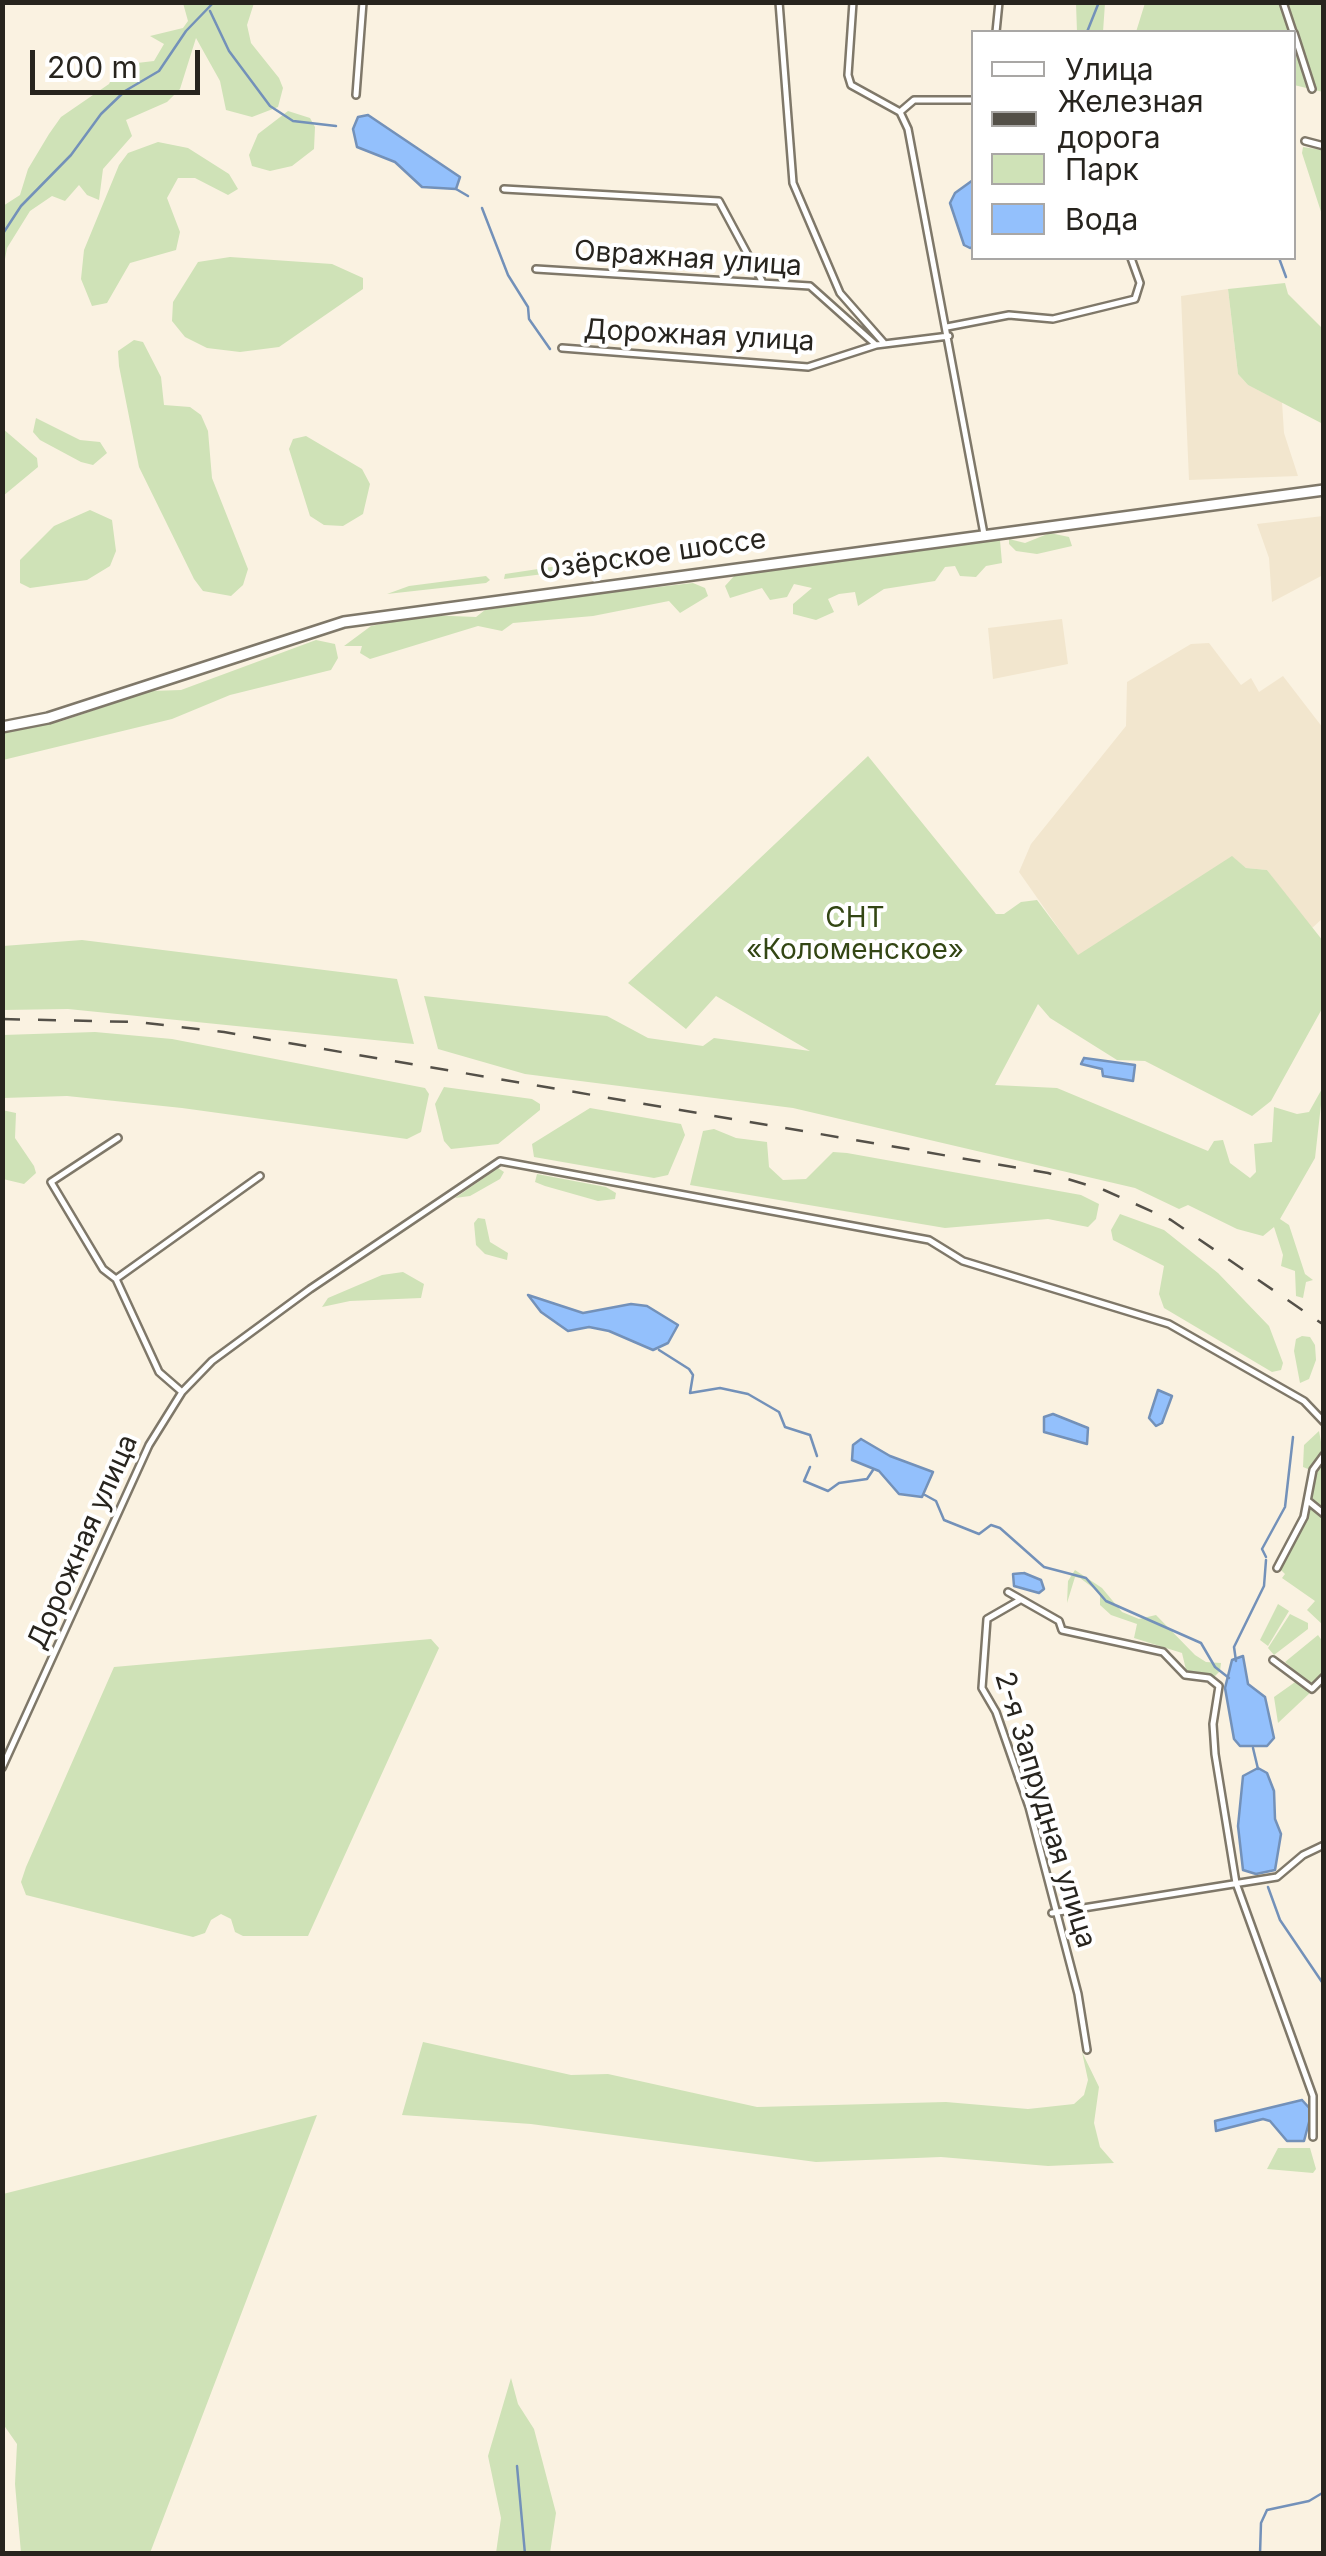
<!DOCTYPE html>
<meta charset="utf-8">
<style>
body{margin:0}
#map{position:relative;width:1326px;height:2556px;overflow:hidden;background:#faf2e1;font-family:Inter,sans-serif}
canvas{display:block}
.frame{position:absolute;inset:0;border:5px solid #27241e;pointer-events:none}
.legend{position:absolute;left:971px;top:30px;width:325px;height:230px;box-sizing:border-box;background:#fff;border:2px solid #a9a7a5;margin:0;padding:12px 18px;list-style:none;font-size:30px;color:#27241e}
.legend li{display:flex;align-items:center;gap:20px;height:50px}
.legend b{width:50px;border:2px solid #a9a7a5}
.scale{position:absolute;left:30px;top:50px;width:170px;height:45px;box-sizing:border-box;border:5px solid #27241e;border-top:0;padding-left:12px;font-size:30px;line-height:35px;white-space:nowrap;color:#27241e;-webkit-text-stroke:8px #fff;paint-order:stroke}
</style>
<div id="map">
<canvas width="1326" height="2556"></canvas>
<div class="frame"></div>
<ul class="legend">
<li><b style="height:12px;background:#fff"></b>Улица</li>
<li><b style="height:12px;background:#545048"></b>Железная дорога</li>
<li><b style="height:28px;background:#cfe2b7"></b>Парк</li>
<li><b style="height:28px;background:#93c0fc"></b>Вода</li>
</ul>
<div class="scale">200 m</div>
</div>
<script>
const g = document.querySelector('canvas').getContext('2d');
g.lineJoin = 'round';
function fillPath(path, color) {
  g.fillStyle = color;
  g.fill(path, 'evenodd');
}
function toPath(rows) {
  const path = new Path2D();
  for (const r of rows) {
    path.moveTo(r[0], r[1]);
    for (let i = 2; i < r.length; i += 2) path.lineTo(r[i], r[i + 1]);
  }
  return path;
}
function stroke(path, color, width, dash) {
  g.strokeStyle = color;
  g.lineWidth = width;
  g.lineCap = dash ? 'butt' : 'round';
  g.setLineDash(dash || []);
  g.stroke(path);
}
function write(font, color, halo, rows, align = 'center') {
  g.font = font + ' Inter,sans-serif';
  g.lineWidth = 8;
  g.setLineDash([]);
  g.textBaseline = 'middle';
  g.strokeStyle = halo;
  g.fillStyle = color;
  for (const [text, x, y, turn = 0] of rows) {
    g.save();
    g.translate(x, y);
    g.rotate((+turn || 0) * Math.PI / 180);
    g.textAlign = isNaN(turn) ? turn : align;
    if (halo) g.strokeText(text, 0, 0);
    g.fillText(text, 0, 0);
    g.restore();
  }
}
fillPath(toPath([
 [1228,289,1238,374,1248,385,1282,402,1284,433,1298,476,1189,480,1181,296],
 [1323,516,1323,575,1272,602,1269,558,1257,524],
 [1062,619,1068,664,993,679,988,628],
 [1209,643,1241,685,1251,678,1259,692,1283,676,1323,728,1323,918,1311,929,1267,870,1246,868,1232,857,1078,956,1019,872,1031,844,1126,726,1127,682,1191,644]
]), '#f2e6ce');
fillPath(toPath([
 [183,3,254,3,247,25,251,43,279,78,283,88,278,107,252,117,226,110,220,81,196,38,180,89,167,102,126,120,132,136,103,169,99,200,87,195,79,185,65,201,52,196,30,211,7,248,3,270,3,206,20,195,28,169,49,134,61,117,109,84,119,64,128,58,137,63,154,61,164,44,150,36,183,28,188,21],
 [1076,3,1105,3,1103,32,1077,32],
 [1145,3,1323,3,1323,92,1294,85,1294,32,1136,32],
 [288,111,310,118,315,127,314,149,292,166,270,171,252,166,249,155,258,134],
 [158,142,188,148,229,174,238,189,228,195,195,178,178,178,167,198,180,232,176,250,130,263,107,303,92,306,81,279,84,250,119,165,128,153],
 [1303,147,1323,150,1323,218,1302,153],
 [230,257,332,264,363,278,363,289,279,347,240,352,207,348,185,337,172,321,173,302,198,262],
 [1285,283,1288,294,1323,329,1323,424,1248,385,1238,374,1228,289],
 [134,340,143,342,161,377,164,405,190,407,201,415,208,431,212,478,248,569,243,585,231,596,203,591,194,579,139,467,119,366,118,351],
 [36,418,80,440,100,442,107,453,93,465,81,462,40,440,33,432],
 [2,428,37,458,38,467,3,496],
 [306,436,362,469,370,484,363,514,343,526,324,525,310,516,289,449,293,439],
 [90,510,112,520,116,551,110,566,87,580,30,588,20,583,20,560,54,526],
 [1050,533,1069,537,1072,546,1037,554,1016,551,1009,544,1009,539,1025,543],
 [1000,540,1002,563,986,566,976,577,960,576,955,566,945,567,935,581,884,589,858,606,855,592,839,594,828,599,834,612,816,620,793,614,793,604,812,588,794,584,787,597,770,600,762,588,730,598,725,586,735,575],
 [618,557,623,564,504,579,505,574],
 [486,576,490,580,486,583,387,594,409,586],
 [693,583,705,588,708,596,680,613,669,601,593,616,513,623,502,631,478,626,370,659,360,653,362,646,344,646,371,626,427,615,476,617,485,610,562,598],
 [316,640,335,644,338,658,331,670,230,695,172,719,3,760,3,733,62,721,151,691,181,690],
 [868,756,996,914,1004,914,1021,902,1037,900,1078,955,1232,856,1246,868,1267,870,1323,941,1323,1007,1271,1101,1252,1116,1145,1061,1117,1060,1050,1018,1038,1004,995,1085,1057,1088,1208,1151,1214,1141,1223,1140,1230,1163,1250,1178,1256,1172,1254,1144,1272,1142,1274,1107,1297,1114,1309,1112,1323,1087,1315,1158,1280,1219,1289,1225,1305,1274,1313,1280,1306,1282,1303,1298,1296,1296,1295,1271,1281,1266,1283,1255,1274,1227,1263,1236,1237,1229,1188,1205,1179,1209,1135,1188,793,1108,525,1074,438,1049,424,996,607,1016,648,1038,703,1046,714,1038,810,1051,716,996,686,1029,628,983],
 [82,940,397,979,414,1044,68,1009,3,1010,3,946],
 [95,1032,172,1039,425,1088,429,1094,421,1132,407,1139,182,1108,67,1096,3,1098,3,1035],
 [444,1087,532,1099,540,1104,540,1110,498,1144,451,1149,444,1141,435,1104],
 [590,1108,681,1124,685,1135,668,1175,654,1178,534,1157,532,1144],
 [2,1110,16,1113,15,1138,34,1166,36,1173,24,1184,3,1179],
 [714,1129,736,1138,767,1142,769,1167,783,1180,806,1179,833,1152,847,1153,1081,1195,1099,1204,1096,1219,1088,1227,1048,1219,945,1228,690,1185,703,1131],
 [498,1168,504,1172,500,1179,470,1196,455,1198],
 [537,1174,606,1187,616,1193,615,1199,598,1201,545,1186,535,1182],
 [1120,1214,1164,1230,1218,1273,1269,1326,1283,1363,1281,1370,1272,1372,1164,1308,1159,1294,1164,1266,1113,1240,1111,1230],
 [478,1218,485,1219,490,1242,508,1253,507,1260,485,1254,476,1245,474,1223],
 [403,1272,424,1284,421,1298,350,1301,322,1307,328,1298,382,1275],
 [1302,1336,1310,1337,1315,1345,1316,1360,1309,1379,1300,1383,1294,1351,1296,1339],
 [1319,1431,1323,1453,1308,1469,1303,1467,1304,1445],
 [1323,1462,1323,1510,1310,1499,1317,1467],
 [1308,1506,1323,1517,1323,1625,1307,1610,1315,1601,1282,1578,1285,1574,1280,1569,1301,1531],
 [1075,1570,1102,1588,1122,1612,1139,1619,1156,1615,1195,1655,1206,1662,1221,1663,1220,1671,1214,1677,1187,1674,1182,1653,1134,1638,1137,1624,1111,1615,1100,1605,1100,1593,1080,1578,1075,1577,1067,1603,1068,1581],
 [1278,1604,1289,1611,1268,1646,1260,1640],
 [1290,1614,1308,1623,1308,1629,1274,1655,1268,1648],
 [1318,1635,1323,1642,1323,1673,1312,1686,1285,1662],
 [431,1639,439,1648,308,1936,243,1936,235,1932,231,1919,221,1914,211,1920,205,1933,193,1937,26,1895,21,1882,26,1867,114,1667],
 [1298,1680,1312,1691,1278,1723,1274,1697],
 [423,2042,571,2075,608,2074,757,2107,946,2102,1028,2109,1074,2104,1084,2095,1088,2080,1082,2052,1099,2087,1094,2123,1100,2147,1114,2163,1048,2166,941,2157,816,2162,531,2124,402,2115],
 [317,2115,150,2553,21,2553,15,2484,17,2444,3,2424,3,2194],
 [1278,2148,1310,2148,1316,2169,1313,2173,1267,2169],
 [511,2378,518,2404,534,2429,556,2513,550,2553,496,2553,501,2518,488,2456]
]), '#cfe2b7');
const water = toPath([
 [368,115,460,177,456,189,422,187,395,162,357,147,353,129,358,117,368,115],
 [973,180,974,247,970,248,964,245,950,203,955,193,973,180],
 [1084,1058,1135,1065,1133,1081,1103,1076,1102,1069,1081,1064,1084,1058],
 [528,1295,583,1313,631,1304,647,1306,678,1325,668,1343,653,1350,609,1331,589,1327,568,1331,541,1312,528,1295],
 [1158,1390,1172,1396,1162,1423,1156,1426,1149,1418,1158,1390],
 [1053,1414,1088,1428,1087,1444,1044,1432,1044,1417,1053,1414],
 [861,1439,890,1456,933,1472,922,1497,899,1494,879,1471,852,1460,853,1445,861,1439],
 [1024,1573,1041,1580,1044,1589,1039,1593,1014,1586,1013,1574,1024,1573],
 [1243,1656,1248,1684,1265,1697,1274,1738,1267,1746,1240,1746,1234,1739,1225,1688,1232,1660,1243,1656],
 [1258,1768,1267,1773,1274,1791,1275,1819,1281,1834,1275,1870,1256,1874,1243,1870,1238,1826,1243,1776,1258,1768],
 [1302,2100,1312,2111,1304,2141,1287,2141,1270,2121,1263,2119,1216,2131,1215,2121,1302,2100]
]);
fillPath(water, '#93c0fc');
stroke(water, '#7391b9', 2.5);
stroke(toPath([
 [210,11,229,51,270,106,293,121,336,126],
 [1087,32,1099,2],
 [456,189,468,196],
 [482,208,508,275,528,307,529,319,550,349],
 [2,235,21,206,71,155,101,114,125,91,159,71,186,31,214,2],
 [1279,258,1286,277],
 [659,1350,689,1369,693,1375,690,1393,720,1388,748,1394,779,1412,785,1427,810,1435,817,1456],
 [810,1467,804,1481,828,1491,839,1483,867,1479,873,1470],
 [925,1495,936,1501,944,1520,979,1534,991,1525,1000,1528,1044,1567,1086,1578,1106,1601,1201,1643,1215,1667,1229,1678],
 [1266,1557,1262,1549,1285,1507,1293,1437],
 [1236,1661,1234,1647,1264,1586,1266,1560],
 [1253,1748,1258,1769],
 [1268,1887,1280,1920,1324,1985],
 [517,2466,525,2554],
 [1260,2554,1261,2523,1267,2510,1309,2501,1324,2492]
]), '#7391b9', 2.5);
const minor = toPath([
 [779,2,793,183,840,293,884,343],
 [853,2,848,75,851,85,900,112],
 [1283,2,1293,32],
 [996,32,999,2],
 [1294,33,1312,89],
 [356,95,363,2],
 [900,112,908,129,984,534],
 [900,112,914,100,974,100],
 [1305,141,1324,146],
 [504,189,719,201,762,281],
 [536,269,810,286,876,345],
 [947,327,1009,315,1053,319,1135,299,1140,283,1131,258],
 [562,348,808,367,876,345,949,336],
 [116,1279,103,1269,51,1182,118,1138],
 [182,1392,159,1372,116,1279,260,1176],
 [1308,1501,1324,1514],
 [1277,1568,1304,1517,1313,1470,1324,1455],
 [1008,1592,1059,1621,1062,1630,1163,1652,1185,1675,1209,1678,1219,1686,1213,1724,1215,1754,1236,1883,1313,2096,1313,2137],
 [1020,1600,987,1619,982,1688,996,1712,1029,1807,1078,1994,1087,2050],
 [1273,1660,1312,1689,1324,1677],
 [2,1768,149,1445,182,1392,212,1361,310,1289,500,1161,929,1240,963,1261,1169,1324,1304,1401,1324,1422],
 [1052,1913,1277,1877,1303,1855,1324,1845]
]);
const primary = toPath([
 [2,727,48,718,344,622,1324,490]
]);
stroke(minor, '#7f7869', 10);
stroke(primary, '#7f7869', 14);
stroke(minor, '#fff', 5);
stroke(primary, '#fff', 9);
stroke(toPath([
 [2,1019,137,1022,224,1032,1048,1173,1104,1190,1171,1220,1324,1325]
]), '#545048', 2.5, [18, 18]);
write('28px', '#27241e', '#fff', [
 ["Овражная улица",688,259,4],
 ["Дорожная улица",699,336,3],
 ["Озёрское шоссе",653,555,-8],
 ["Дорожная улица",83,1542,-66],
 ["2-я Запрудная улица",1045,1810,73]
]);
write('28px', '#334614', '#fff', [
 ["СНТ",855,919],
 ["«Коломенское»",855,951]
]);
</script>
